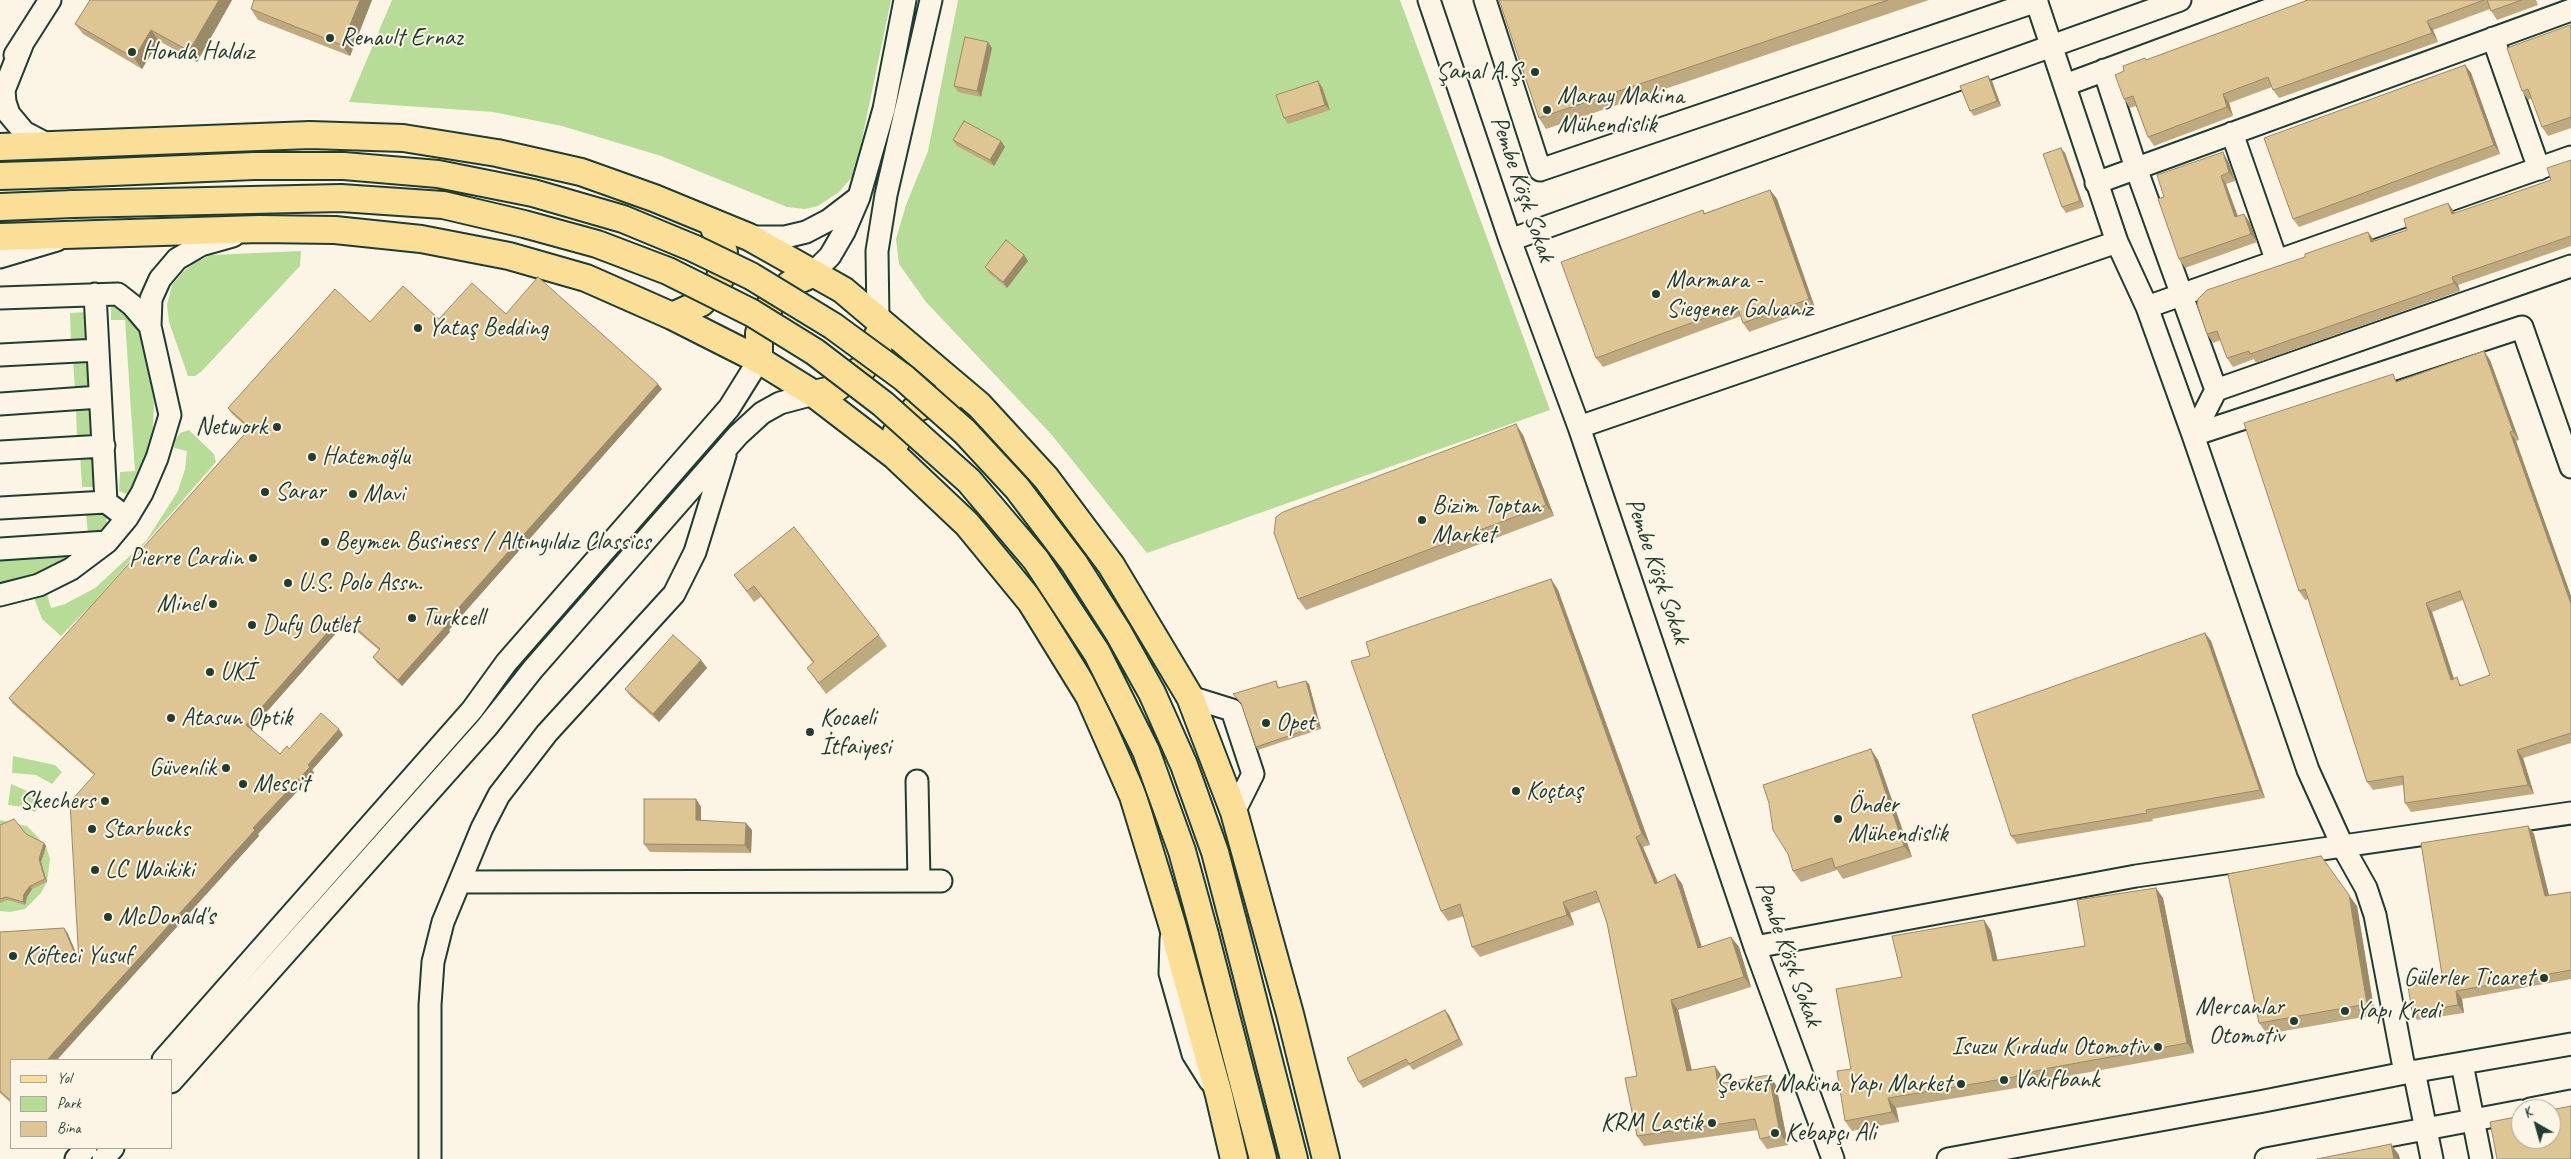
<!DOCTYPE html>
<meta charset="utf-8">
<style>
body{margin:0}
#map{position:relative;width:2571px;height:1159px;overflow:hidden;background:#fcf5e5;font-family:Caveat,sans-serif}
canvas{display:block}
.legend{position:absolute;left:10px;top:1059px;width:162px;height:90px;box-sizing:border-box;background:#fcf5e5;border:1px solid #a4ab9e;margin:0;padding:6px 9px;list-style:none;font-size:15px;color:#1f3d34}
.legend li{display:flex;align-items:center;gap:10px;height:25px}
.legend b{width:25px;border:1px solid #a4ab9e}
.north{position:absolute;left:2511px;top:1099px;width:50px;height:50px;box-sizing:border-box;background:#fcf5e5;border:1px solid #a4ab9e;border-radius:50%;rotate:322deg;font-size:14px;font-weight:700;line-height:20px;text-align:center;color:#1f3d34}
.north::after{content:'';display:block;margin:auto;width:18px;height:22px;background:#1f3d34;clip-path:polygon(50% 0,100% 100%,50% 72%,0 100%)}
</style>
<div id="map">
<canvas width="2571" height="1159"></canvas>
<ul class="legend">
<li><b style="height:6px;background:#fbdf96"></b>Yol</li>
<li><b style="height:14px;background:#b7dc98"></b>Park</li>
<li><b style="height:14px;background:#dec594"></b>Bina</li>
</ul>
<div class="north">K</div>
</div>
<script>
const g = document.querySelector('canvas').getContext('2d');
g.lineJoin = 'round';
function fillPath(path, color) {
  g.fillStyle = color;
  g.fill(path, 'evenodd');
}
function toPath(rows) {
  const path = new Path2D();
  for (const r of rows) {
    path.moveTo(r[0], r[1]);
    for (let i = 2; i < r.length; i += 2) path.lineTo(r[i], r[i + 1]);
  }
  return path;
}
function stroke(path, color, width, dash) {
  g.strokeStyle = color;
  g.lineWidth = width;
  g.lineCap = dash ? 'butt' : 'round';
  g.setLineDash(dash || []);
  g.stroke(path);
}
function write(font, color, halo, rows, align = 'center') {
  g.font = font + ' Caveat,sans-serif';
  g.lineWidth = 4;
  g.setLineDash([]);
  g.textBaseline = 'middle';
  g.strokeStyle = halo;
  g.fillStyle = color;
  for (const [text, x, y, turn = 0] of rows) {
    g.save();
    g.translate(x, y);
    g.rotate((+turn || 0) * Math.PI / 180);
    g.textAlign = isNaN(turn) ? turn : align;
    if (halo) g.strokeText(text, 0, 0);
    g.fillText(text, 0, 0);
    g.restore();
  }
}
fillPath(toPath([
 [392,0,891,0,860,149,852,177,839,192,818,206,805,209,787,207,661,156,562,126,493,112,349,102],
 [958,0,1400,0,1550,410,1147,553,1051,434,926,302,899,264,896,239,906,205,928,151],
 [301,251,300,266,201,372,195,376,188,376,169,322,167,305,172,285,183,272,194,263,211,255],
 [116,302,136,324,145,345,154,403,153,428,148,454,133,491,126,494,119,491,120,472,135,471,125,320,111,320,111,306],
 [86,312,88,344,71,345,70,313],
 [88,358,90,389,75,390,73,359],
 [91,407,93,438,77,439,76,408],
 [189,430,214,454,216,462,95,601,61,636,42,619,34,598,47,594,51,608,65,604,95,588,146,541,178,491,185,469,187,451,174,448,175,440,180,433],
 [94,452,96,487,82,487,80,453],
 [100,514,106,515,107,524,97,534,88,533,86,515],
 [83,548,42,573,0,584,0,554],
 [13,756,55,765,62,772,52,784,36,775,12,773],
 [11,784,32,793,43,801,35,812,23,807,8,805],
 [0,820,27,826,46,846,50,859,47,882,41,893,25,909,10,912,0,911]
]), '#b7dc98');
const minor = toPath([
 [1429,0,1510,240,1579,427,1755,947,1833,1159],
 [1485,0,1540,170,2037,1],
 [2036,0,2117,242,2147,307,2193,435,2308,770,2343,847,2366,888,2375,915,2405,1073],
 [2493,38,2539,169],
 [22,45,4,90,5,102,9,114,24,132,47,144],
 [15,55,50,0],
 [2104,70,2136,168,2216,390,2571,266],
 [2065,85,2295,0],
 [2232,133,2277,262],
 [2096,183,2571,10],
 [749,237,785,237,806,232,829,220,859,197],
 [1510,240,2180,0],
 [0,257,57,240],
 [812,274,830,256,844,232,859,197,884,109,905,0],
 [95,294,106,502,127,518],
 [0,298,118,294,132,305,150,326],
 [2147,307,2571,157],
 [878,319,877,251,886,195,931,0],
 [0,355,98,350],
 [0,404,100,397],
 [1579,427,2117,242],
 [2193,435,2522,327,2571,467],
 [2193,435,2216,390],
 [0,452,104,446],
 [0,508,106,502],
 [0,549,107,542],
 [0,595,39,585,71,569,107,542,127,518,142,493,157,458,170,415,150,326,151,299,160,279,177,259,201,245,233,236],
 [1190,697,1232,710,1253,774,1234,812],
 [917,781,919,881],
 [461,882,941,881],
 [1171,939,1170,973,1193,1054,1210,1081],
 [1755,947,2136,876,2571,813],
 [163,1060,472,710,506,663,729,408,759,360],
 [2462,1064,2481,1159],
 [2414,1071,2432,1159],
 [171,1082,487,727,533,669,738,435,762,413,780,403,814,394],
 [2530,1109,2571,1101],
 [76,1159,86,1148],
 [103,1159,113,1148],
 [430,1159,430,1005,433,962,443,922,482,828,499,795,547,733,674,594,695,552,725,455],
 [1948,1159,2264,1101,2405,1073,2571,1044],
 [2266,1159,2521,1111]
]);
const major = toPath([
 [0,147,310,135,403,138,497,153,581,172,654,198,749,237,843,290,979,405,1046,478,1111,565,1190,697,1234,812,1290,1014,1326,1159],
 [0,176,65,174],
 [0,207,73,204],
 [0,237,259,229,335,230,421,239,509,256,586,278,672,316,759,360,814,394,895,456,967,524,1031,602,1089,696,1133,796,1172,924,1219,1095,1234,1159],
 [672,316,701,303,714,291,720,279,724,252,712,223],
 [759,360,759,333,771,303,790,284,812,274],
 [814,394,835,389,863,368,879,345,878,335],
 [896,442,896,433,915,409,944,397,951,398],
 [1233,921,1294,1159],
 [1205,935,1263,1159]
]);
stroke(minor, '#1f3d34', 25);
stroke(major, '#1f3d34', 30);
stroke(minor, '#fcf5e5', 21);
stroke(major, '#fbdf96', 26);
const majorBridge = toPath([
 [65,174,254,166,344,166,438,174,533,193,623,219,693,248,751,276,833,326,904,378,965,432,1017,488,1074,563,1118,632,1152,693,1184,765,1215,852,1233,921],
 [73,204,341,198,443,205,524,224,597,244,668,271,752,313,815,352,883,404,969,481,1036,560,1097,653,1146,751,1182,851,1205,935]
]);
stroke(majorBridge, '#1f3d34', 30, []);
stroke(majorBridge, '#fbdf96', 26);
fillPath(toPath([
 [90,0,232,0,197,62,159,41,142,69,83,34,75,24],
 [372,0,350,56,258,20,251,9],
 [1499,0,1929,0,1546,129,1539,118],
 [2308,0,2536,0,2538,5,2497,20,2490,9,2433,30,2438,42,2279,98,2273,90,2272,87,2229,103,2233,116,2154,146,2148,137,2136,106,2130,108,2124,99,2145,58,2146,60],
 [2570,25,2571,27,2571,128,2548,136,2542,127,2532,98,2528,100,2522,91],
 [988,42,992,48,981,97,958,92,954,86],
 [2465,65,2471,73,2500,154,2299,227,2293,219],
 [1992,81,2001,106,1974,116,1970,111],
 [1322,87,1330,110,1288,124,1284,118],
 [953,140,1001,141,1005,147,994,166,957,146],
 [2065,153,2084,207,2066,213,2062,207],
 [2571,160,2571,246,2458,285,2460,291,2256,363,2254,359,2233,367,2227,358,2221,340,2213,343,2207,334,2374,241,2407,230,2448,203,2455,213,2551,180],
 [2228,161,2235,181,2226,184,2238,216,2244,214,2250,223,2257,242,2185,268,2179,259,2164,197],
 [1770,190,1777,199,1815,308,1749,332,1743,323,1741,316,1603,367,1596,358,1703,210,1705,213],
 [1024,255,1028,261,1007,288,989,273,985,267],
 [506,314,662,389,449,630,450,632,402,686,377,663,373,657,379,650,346,622,251,729,280,754,289,749,343,735,312,770,314,773,258,834,259,836,11,1060,11,1103,0,1093,0,932,64,928,68,934,78,958,94,775,13,704,9,698,249,429,232,414,228,408,370,322,439,319],
 [2484,351,2490,360,2519,440,2516,441,2571,596,2571,743,2523,758,2534,794,2411,812,2405,803,2403,785,2373,790,2367,782,2308,599,2305,600,2299,591,2398,381],
 [2463,600,2490,675,2462,685,2454,679,2432,612],
 [1523,435,1554,516,1306,610,1298,599],
 [734,575,879,635,887,646,826,694,807,668,813,663,761,597,754,602],
 [1551,579,1558,590,1650,845,1643,847,1658,882,1675,874,1682,884,1702,947,1731,937,1739,947,1751,987,1678,1010,1692,1070,1722,1076,1724,1083,1776,1085,1788,1145,1767,1149,1760,1139,1758,1130,1644,1146,1637,1136,1637,1076,1607,923,1600,902,1570,913,1574,925,1480,957,1472,947,1464,916,1448,921,1441,911,1370,656],
 [2205,633,2211,641,2265,798,2152,819,2153,821,2017,844,2011,836],
 [701,660,707,668,659,722,631,697,625,689],
 [1276,681,1279,688,1306,681,1309,684,1321,729,1258,750,1256,747,1242,704,1233,694],
 [1878,760,1912,857,1843,879,1837,870,1801,882,1793,871],
 [696,799,701,807,701,820,752,830,751,853,650,852,644,844],
 [0,825,44,843,46,846,41,862,47,882,32,889,27,897,25,905,8,900,0,903],
 [2528,826,2534,834,2549,895,2571,892,2571,979,2462,999,2464,1013,2417,1020,2412,1012,2443,981],
 [2156,888,2163,898,2194,1053,2052,1079,2016,1088,1896,1108,1899,1122,1852,1131,1845,1121,1851,1069,1902,977,1984,920,1991,931,1997,960,2085,946],
 [2357,906,2375,1015,2267,1034,2259,1023],
 [1449,1015,1463,1045,1413,1070,1409,1065,1363,1088,1359,1082]
]), '#bfa97f');
fillPath(toPath([
 [219,0,232,0,197,62,189,51],
 [360,0,372,0,350,56,342,45],
 [2427,21,2433,30,2438,42,2432,33],
 [151,30,159,41,142,69,134,58],
 [988,42,992,48,981,97,977,91],
 [2465,65,2471,73,2500,154,2494,145],
 [1988,76,1992,81,2001,106,1997,101],
 [1318,81,1322,87,1330,110,1325,105],
 [2223,94,2229,103,2233,116,2227,107],
 [1001,141,1005,147,994,166,990,160],
 [2061,148,2065,153,2084,207,2080,201],
 [2223,152,2228,161,2235,181,2229,172],
 [2221,176,2226,184,2241,226,2235,217],
 [1770,190,1777,199,1815,308,1809,299],
 [2448,203,2454,212,2458,223,2452,214],
 [2244,214,2250,223,2257,242,2251,234],
 [2368,232,2374,240,2377,250,2371,242],
 [1024,255,1028,261,1007,288,1003,282],
 [2452,277,2458,285,2460,291,2454,283],
 [2484,351,2490,360,2519,440,2513,431],
 [658,384,662,389,449,630,450,632,402,686,398,680,444,624],
 [1516,424,1523,435,1554,516,1546,505],
 [2510,432,2516,441,2571,596,2571,604],
 [1551,579,1558,590,1650,845,1642,834],
 [2426,603,2432,612,2457,688,2451,680],
 [342,616,346,622,250,731,246,725],
 [2205,633,2211,641,2265,798,2260,790],
 [701,660,707,668,659,722,653,714],
 [1306,681,1309,684,1321,729,1318,726],
 [339,729,343,735,312,770,314,773,258,834,259,836,57,1060,47,1060,253,828],
 [1871,749,1878,760,1912,857,1904,846],
 [2517,750,2523,758,2534,794,2528,785],
 [696,799,701,807,701,828,696,820],
 [746,823,752,830,751,853,745,845],
 [2528,826,2534,834,2551,904,2545,896],
 [1636,837,1643,847,1662,894,1655,884],
 [44,843,46,846,41,862,47,882,45,879,39,859],
 [1675,874,1682,884,1705,958,1698,948],
 [30,886,32,889,27,897,25,905,23,902,24,894],
 [2156,888,2163,898,2194,1053,2187,1043],
 [2349,895,2357,906,2375,1015,2367,1004],
 [1563,902,1570,913,1574,925,1567,915],
 [1984,920,1991,931,2000,971,1993,961],
 [64,928,68,934,83,969,79,963],
 [1731,937,1739,947,1751,987,1744,977],
 [2456,991,2462,999,2464,1013,2458,1005],
 [1671,1000,1678,1010,1694,1081,1687,1071],
 [1445,1010,1449,1015,1463,1045,1459,1039],
 [1715,1066,1722,1076,1725,1094,1718,1084],
 [1769,1075,1776,1085,1788,1145,1780,1134],
 [1888,1098,1896,1108,1899,1122,1892,1112],
 [2391,1144,2399,1155,2400,1159,2394,1159]
]), '#9b8a68');
const building = toPath([
 [90,0,219,0,189,51,151,30,134,58,75,24,90,0],
 [254,0,360,0,342,45,251,9,254,0],
 [1499,0,1888,0,1539,118,1499,0],
 [2308,0,2484,0,2427,21,2432,33,2273,90,2268,77,2223,94,2227,107,2148,137,2133,96,2124,99,2115,75,2124,71,2123,66,2145,58,2146,60,2308,0],
 [2487,0,2522,0,2491,11,2487,0],
 [2570,25,2571,29,2571,117,2542,127,2528,89,2522,91,2507,48,2570,25],
 [965,37,988,42,977,91,954,86,965,37],
 [2465,65,2494,145,2293,219,2264,138,2465,65],
 [1988,76,1997,101,1970,111,1960,86,1988,76],
 [1318,81,1325,105,1284,118,1276,95,1318,81],
 [964,121,1001,141,990,160,953,140,964,121],
 [2061,148,2080,201,2062,207,2043,154,2061,148],
 [2223,152,2229,172,2221,176,2235,217,2244,214,2251,234,2179,259,2158,199,2164,197,2157,175,2223,152],
 [2571,160,2571,236,2452,277,2454,283,2250,354,2249,351,2227,358,2217,331,2207,334,2197,304,2198,299,2207,290,2305,257,2305,254,2368,232,2371,242,2407,230,2404,219,2448,203,2452,214,2551,180,2547,168,2571,160],
 [1770,190,1809,299,1743,323,1737,306,1596,358,1561,262,1703,210,1704,214,1770,190],
 [1006,240,1024,255,1003,282,985,267,1006,240],
 [538,277,658,384,444,624,446,626,398,680,373,657,380,649,342,616,246,725,280,754,287,746,289,749,321,713,339,729,308,765,310,767,253,828,255,830,47,1060,11,1060,11,1101,0,1091,0,932,64,928,79,963,70,802,95,774,9,698,250,428,228,408,335,289,370,322,403,286,439,319,472,283,506,314,538,277],
 [2484,351,2513,431,2510,432,2571,604,2571,733,2517,750,2528,785,2405,803,2403,776,2367,782,2305,589,2299,591,2244,423,2393,374,2396,382,2484,351],
 [2460,591,2490,675,2460,686,2457,677,2451,680,2426,603,2460,591],
 [1516,424,1546,505,1298,599,1274,533,1276,517,1283,512,1516,424],
 [794,527,879,635,819,683,807,668,814,662,754,586,747,591,734,575,794,527],
 [1551,579,1642,834,1636,837,1655,884,1675,874,1698,948,1731,937,1744,977,1671,1000,1687,1071,1715,1066,1718,1084,1769,1075,1780,1134,1760,1139,1755,1119,1637,1136,1625,1078,1637,1076,1607,923,1596,891,1563,902,1567,915,1472,947,1460,904,1441,911,1351,661,1370,656,1366,642,1551,579],
 [2205,633,2260,790,2146,810,2147,813,2011,836,1972,715,2205,633],
 [673,635,701,660,653,714,625,689,673,635],
 [1276,681,1278,688,1306,681,1318,726,1256,747,1241,703,1233,694,1276,681],
 [1871,749,1904,846,1835,868,1832,858,1793,871,1788,854,1773,830,1769,803,1763,785,1871,749],
 [644,799,696,799,696,820,746,823,745,845,644,844,644,799],
 [14,819,26,834,44,843,39,859,45,879,30,886,24,894,23,902,6,897,0,899,0,825,14,819],
 [2528,826,2545,896,2571,892,2571,970,2456,991,2458,1005,2412,1012,2408,986,2443,981,2421,843,2528,826],
 [2321,856,2349,895,2367,1004,2259,1023,2228,874,2321,856],
 [2156,888,2187,1043,2044,1069,2009,1078,1888,1098,1892,1112,1845,1121,1837,1071,1851,1069,1836,989,1902,977,1892,936,1984,920,1993,961,2085,946,2077,900,2156,888],
 [1445,1010,1459,1039,1409,1064,1406,1059,1359,1082,1347,1058,1445,1010],
 [2571,1106,2571,1159,2497,1159,2490,1122,2521,1116,2521,1139,2551,1139,2551,1110,2571,1106],
 [2391,1144,2394,1159,2317,1159,2391,1144]
]);
fillPath(building, '#dec594');
stroke(building, '#9b8a68', 1);
for (const [x, y, r, color] of [
 [330,38,5,"#1f3d34"],
 [132,52,5,"#1f3d34"],
 [1535,72,5,"#1f3d34"],
 [1547,110,5,"#1f3d34"],
 [1656,294,5,"#1f3d34"],
 [418,328,5,"#1f3d34"],
 [277,427,5,"#1f3d34"],
 [312,457,5,"#1f3d34"],
 [265,492,5,"#1f3d34"],
 [353,494,5,"#1f3d34"],
 [1422,520,5,"#1f3d34"],
 [325,542,5,"#1f3d34"],
 [253,558,5,"#1f3d34"],
 [288,583,5,"#1f3d34"],
 [213,604,5,"#1f3d34"],
 [412,618,5,"#1f3d34"],
 [252,625,5,"#1f3d34"],
 [210,672,5,"#1f3d34"],
 [171,718,5,"#1f3d34"],
 [1266,723,5,"#1f3d34"],
 [810,732,5,"#1f3d34"],
 [226,768,5,"#1f3d34"],
 [243,784,5,"#1f3d34"],
 [1516,791,5,"#1f3d34"],
 [105,801,5,"#1f3d34"],
 [1838,819,5,"#1f3d34"],
 [92,829,5,"#1f3d34"],
 [95,870,5,"#1f3d34"],
 [108,917,5,"#1f3d34"],
 [13,956,5,"#1f3d34"],
 [2544,978,5,"#1f3d34"],
 [2345,1011,5,"#1f3d34"],
 [2294,1021,5,"#1f3d34"],
 [2158,1047,5,"#1f3d34"],
 [2004,1080,5,"#1f3d34"],
 [1961,1084,5,"#1f3d34"],
 [1712,1123,5,"#1f3d34"],
 [1775,1133,5,"#1f3d34"]
]) {
  const dot = new Path2D();
  dot.arc(x, y, r, 0, 2 * Math.PI);
  g.fillStyle = color;
  g.fill(dot);
  stroke(dot, '#fcf5e5', 2);
}
write('25px', '#1f3d34', '#fcf5e5', [
 ["Renault Ernaz",340,38],
 ["Honda Haldız",142,52],
 ["Şanal A.Ş.",1525,72,"right"],
 ["Maray Makina",1557,96],
 ["Mühendislik",1557,125],
 ["Marmara -",1666,280],
 ["Siegener Galvaniz",1666,309],
 ["Yataş Bedding",428,328],
 ["Network",267,427,"right"],
 ["Hatemoğlu",322,457],
 ["Sarar",275,492],
 ["Mavi",363,494],
 ["Bizim Toptan",1432,506],
 ["Market",1432,535],
 ["Beymen Business / Altınyıldız Classics",335,542],
 ["Pierre Cardin",243,558,"right"],
 ["U.S. Polo Assn.",298,583],
 ["Minel",203,604,"right"],
 ["Turkcell",422,618],
 ["Dufy Outlet",262,625],
 ["UKİ",220,672],
 ["Atasun Optik",181,718],
 ["Kocaeli",820,718],
 ["İtfaiyesi",820,747],
 ["Opet",1276,723],
 ["Güvenlik",216,768,"right"],
 ["Mescit",253,784],
 ["Koçtaş",1526,791],
 ["Skechers",95,801,"right"],
 ["Önder",1848,805],
 ["Mühendislik",1848,834],
 ["Starbucks",102,829],
 ["LC Waikiki",105,870],
 ["McDonald's",118,917],
 ["Köfteci Yusuf",23,956],
 ["Gülerler Ticaret",2534,978,"right"],
 ["Mercanlar",2284,1007,"right"],
 ["Otomotiv",2284,1036,"right"],
 ["Yapı Kredi",2355,1011],
 ["Isuzu Kırdudu Otomotiv",2148,1047,"right"],
 ["Vakıfbank",2014,1080],
 ["Şevket Makina Yapı Market",1951,1084,"right"],
 ["KRM Lastik",1702,1123,"right"],
 ["Kebapçı Ali",1785,1133]
], 'left');
write('25px', '#1f3d34', '#fcf5e5', [
 ["Pembe Köşk Sokak",1522,189,71],
 ["Pembe Köşk Sokak",1657,571,71],
 ["Pembe Köşk Sokak",1788,954,70]
]);
</script>
